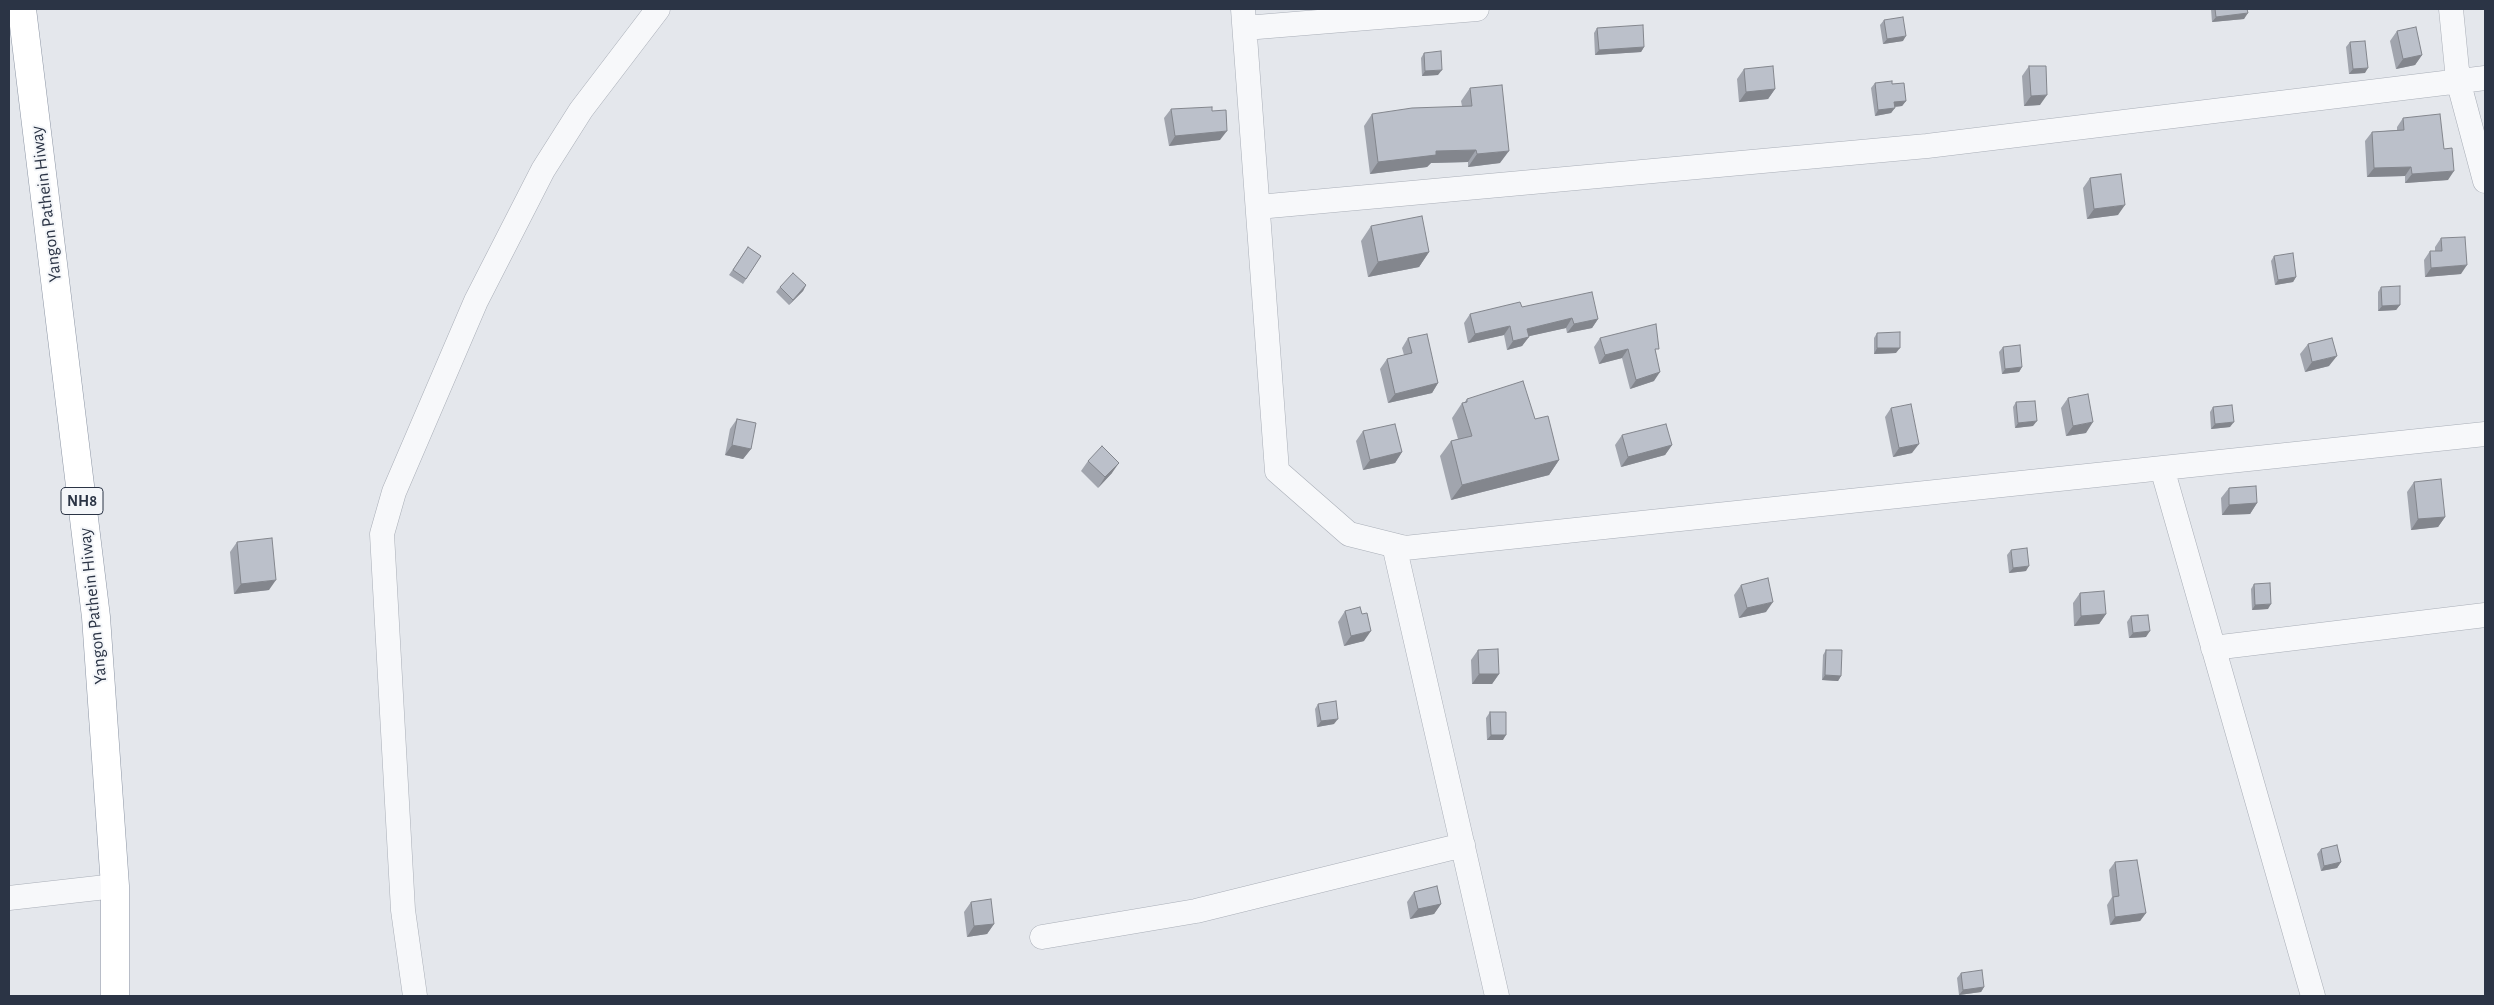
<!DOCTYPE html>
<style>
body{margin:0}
#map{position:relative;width:2494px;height:1005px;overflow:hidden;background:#e4e7ec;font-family:"Alegreya Sans",sans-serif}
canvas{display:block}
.frame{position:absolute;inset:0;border:10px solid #2b3445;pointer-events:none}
</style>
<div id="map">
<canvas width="2494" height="1005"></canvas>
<div class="frame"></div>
</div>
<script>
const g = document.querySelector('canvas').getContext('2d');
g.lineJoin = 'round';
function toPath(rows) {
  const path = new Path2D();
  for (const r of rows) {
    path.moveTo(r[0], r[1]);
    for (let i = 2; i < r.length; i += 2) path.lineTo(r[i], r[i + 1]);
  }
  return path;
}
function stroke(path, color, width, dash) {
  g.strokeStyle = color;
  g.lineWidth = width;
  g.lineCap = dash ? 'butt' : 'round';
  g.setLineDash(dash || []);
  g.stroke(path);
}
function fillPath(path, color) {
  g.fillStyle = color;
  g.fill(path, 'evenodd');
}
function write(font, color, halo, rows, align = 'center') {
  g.font = font + ' "Alegreya Sans",sans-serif';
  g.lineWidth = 4;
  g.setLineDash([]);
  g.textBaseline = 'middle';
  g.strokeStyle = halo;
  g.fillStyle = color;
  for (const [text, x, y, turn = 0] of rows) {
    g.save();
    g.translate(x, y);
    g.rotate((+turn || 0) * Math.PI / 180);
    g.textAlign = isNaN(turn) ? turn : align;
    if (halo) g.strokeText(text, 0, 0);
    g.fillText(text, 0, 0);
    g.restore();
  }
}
const minor = toPath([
 [1243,9,1277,471,1349,534,1405,548,2485,434],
 [2451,9,2458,80,2485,181],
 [1245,28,1477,9],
 [1258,207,1927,146,2485,78],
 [2162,468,2313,996],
 [1394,545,1497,996],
 [2213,648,2485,615],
 [9,898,115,886],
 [1042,937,1196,911,1463,845],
 [415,996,403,910,382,534,394,492,476,301,543,170,581,110,658,9]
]);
const trunk = toPath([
 [22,9,96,617,115,886,115,996]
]);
stroke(minor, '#a9aeb7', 25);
stroke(trunk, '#8b94a3', 29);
stroke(minor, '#f7f8fa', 24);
stroke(trunk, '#fff', 28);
fillPath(toPath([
 [2211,9,2247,9,2244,19,2212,22],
 [1884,20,1903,41,1883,44,1880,25],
 [1597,28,1644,47,1641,52,1595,55,1594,33],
 [2397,31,2422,55,2415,65,2396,69,2390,41],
 [2350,42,2365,73,2349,74,2346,47],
 [1424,53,1438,75,1422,76,1421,58],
 [2029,66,2040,105,2024,106,2022,76],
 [1744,69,1775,89,1768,99,1739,102,1737,79],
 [1875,83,1892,84,1906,101,1902,106,1895,107,1891,113,1875,116,1871,88],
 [1470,88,1500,163,1468,167,1468,162,1431,163,1427,167,1370,174,1364,126,1372,114,1462,106,1461,101],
 [1171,109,1212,111,1220,140,1169,146,1164,118],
 [2403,118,2448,180,2405,183,2405,176,2367,177,2365,141,2372,132,2397,130,2397,127],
 [2090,178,2118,215,2087,219,2083,188],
 [1371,226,1429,252,1419,267,1368,277,1361,241],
 [2441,238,2461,274,2425,277,2424,260,2430,251,2435,251,2435,247],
 [748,247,761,256,743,284,729,275],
 [2274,256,2296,277,2293,282,2275,285,2271,261],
 [806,285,803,291,789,305,776,292,780,287],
 [2381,287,2400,305,2396,310,2378,311,2378,292],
 [1522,307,1598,319,1592,328,1567,333,1566,328,1529,336,1522,346,1507,350,1504,335,1468,343,1464,323,1470,314],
 [1877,333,1896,353,1874,354,1874,338],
 [1408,338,1438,383,1432,393,1388,403,1380,369,1387,359,1404,355,1402,348],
 [1600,338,1656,352,1654,381,1630,389,1622,358,1599,364,1594,347],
 [2308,344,2329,366,2305,372,2300,354],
 [2003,347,2022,367,2019,372,2002,374,1999,352],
 [2068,398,2086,433,2066,436,2061,408],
 [1467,399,1535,419,1559,460,1549,475,1451,500,1440,456,1451,441,1458,439,1452,418,1462,403,1464,403],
 [2016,402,2033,426,2015,428,2013,407],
 [2213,407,2230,427,2211,429,2210,412],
 [1891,408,1912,453,1893,457,1885,417],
 [737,419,751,449,743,459,725,455,730,429],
 [1363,431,1402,452,1395,463,1363,470,1356,441],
 [1622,435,1672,445,1665,455,1621,467,1615,445],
 [1088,461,1112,473,1098,488,1081,471],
 [2414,482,2445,517,2438,527,2411,530,2407,492],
 [2229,488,2257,503,2250,514,2222,515,2221,498],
 [237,542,269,590,234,594,230,552],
 [2011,550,2026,571,2009,573,2007,555],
 [2254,584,2268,609,2252,610,2251,589],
 [1741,585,1766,612,1739,618,1734,595],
 [2080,593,2106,614,2099,624,2074,626,2073,603],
 [1345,611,1364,641,1344,646,1338,622],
 [2131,616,2146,637,2129,638,2127,622],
 [1478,650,1499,674,1492,684,1472,684,1471,660],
 [1826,650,1841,676,1838,681,1822,680,1823,655],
 [1318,704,1334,724,1317,727,1315,709],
 [1490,712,1503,740,1487,740,1486,718],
 [2321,849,2341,862,2337,868,2321,871,2317,854],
 [2115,862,2146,913,2140,921,2110,925,2107,905,2112,897,2109,870],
 [1414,892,1441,904,1434,914,1410,919,1407,902],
 [971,902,994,924,987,934,967,937,964,912],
 [1961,973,1984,987,1981,992,1959,995,1957,978]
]), '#a1a5ae');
fillPath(toPath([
 [2248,13,2244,19,2212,22,2216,17],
 [1906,36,1903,41,1883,44,1887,39],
 [1644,47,1641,52,1595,55,1599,50],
 [2422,55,2415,65,2396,69,2403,59],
 [2368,68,2365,73,2349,74,2353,69],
 [1442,70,1438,75,1422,76,1425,71],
 [1775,89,1768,99,1739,102,1746,92],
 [2047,95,2040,105,2024,106,2031,96],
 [1906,101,1902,106,1891,107,1894,102],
 [1895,108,1891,113,1875,116,1878,110],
 [1227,131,1220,140,1169,146,1175,136],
 [1476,150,1468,162,1431,163,1427,167,1370,174,1378,162,1436,151],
 [1509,151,1500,163,1468,167,1477,154],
 [2411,167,2405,176,2367,177,2374,168],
 [2454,171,2448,180,2405,183,2412,174],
 [2125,205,2118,215,2087,219,2094,209],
 [1429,252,1419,267,1368,277,1378,262],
 [2467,265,2461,274,2425,277,2431,268],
 [2296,277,2293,282,2275,285,2278,280],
 [806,285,803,291,789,305,793,300],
 [2400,305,2396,310,2378,311,2382,306],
 [1572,318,1566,328,1521,338,1527,329],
 [1598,319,1592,328,1567,333,1574,324],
 [1510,326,1504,335,1468,343,1475,334],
 [1529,337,1522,346,1507,350,1513,341],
 [1877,348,1900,348,1896,353,1874,354],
 [1628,349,1622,358,1599,364,1605,355],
 [2337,356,2329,366,2305,372,2312,362],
 [2022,367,2019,372,2002,374,2005,369],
 [1660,372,1654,381,1630,389,1636,380],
 [1438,383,1432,393,1388,403,1395,394],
 [2037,421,2033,426,2015,428,2018,423],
 [2093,422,2086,433,2066,436,2073,426],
 [2234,422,2230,427,2211,429,2215,424],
 [1919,444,1912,453,1893,457,1899,448],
 [732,445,751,449,743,459,725,455],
 [1672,445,1665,455,1621,467,1628,457],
 [1402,452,1395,463,1363,470,1370,460],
 [1559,460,1549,475,1451,500,1462,485],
 [1119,463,1112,473,1098,488,1105,477],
 [2257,503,2250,514,2222,515,2229,505],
 [2445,517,2438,527,2411,530,2418,519],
 [2029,566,2026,571,2009,573,2013,568],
 [276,580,269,590,234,594,241,584],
 [1773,602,1766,612,1739,618,1747,608],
 [2271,604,2268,609,2252,610,2255,605],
 [2106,614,2099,624,2074,626,2081,616],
 [1371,631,1364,641,1344,646,1351,636],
 [2150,631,2146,637,2129,638,2133,633],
 [1479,674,1499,674,1492,684,1472,684],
 [1825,675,1841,676,1838,681,1822,680],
 [1338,719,1334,724,1317,727,1321,721],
 [1491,735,1506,735,1503,740,1487,740],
 [2341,862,2337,868,2321,871,2324,866],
 [1441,904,1434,914,1410,919,1418,909],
 [2146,913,2140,921,2110,925,2115,917],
 [994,924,987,934,967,937,974,926],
 [1984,987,1981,992,1959,995,1963,990]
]), '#83868d');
const building = toPath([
 [2215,9,2247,9,2248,13,2216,17,2215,9],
 [1903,17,1906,36,1887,39,1884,20,1903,17],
 [1643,25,1644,47,1599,50,1597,28,1643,25],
 [2416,27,2422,55,2403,59,2397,31,2416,27],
 [2365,41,2368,68,2353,69,2350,42,2365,41],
 [1441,51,1442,70,1425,71,1424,53,1441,51],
 [1773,66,1775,89,1746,92,1744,69,1773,66],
 [2029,66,2046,66,2047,95,2031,96,2029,66],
 [1892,81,1892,84,1904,83,1906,101,1894,102,1895,108,1878,110,1875,83,1892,81],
 [1502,85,1509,151,1477,154,1476,150,1436,151,1436,155,1378,162,1372,114,1412,108,1472,106,1470,88,1502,85],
 [1212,107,1212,111,1226,110,1227,131,1175,136,1171,109,1212,107],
 [2440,114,2444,149,2452,148,2454,171,2412,174,2411,167,2374,168,2372,132,2404,130,2403,118,2440,114],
 [2121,174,2125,205,2094,209,2090,178,2121,174],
 [1422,216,1429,252,1378,262,1371,226,1422,216],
 [2465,237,2467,265,2431,268,2430,251,2442,251,2441,238,2465,237],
 [748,247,761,256,746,279,733,270,748,247],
 [2293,253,2296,277,2278,280,2274,256,2293,253],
 [793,273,806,285,793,300,780,287,793,273],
 [2400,286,2400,305,2382,306,2381,287,2400,286],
 [1592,292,1598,319,1574,324,1572,318,1527,329,1529,337,1513,341,1510,326,1475,334,1470,314,1520,302,1522,307,1592,292],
 [1656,324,1659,349,1655,349,1660,372,1636,380,1628,349,1605,355,1600,338,1656,324],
 [1900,332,1900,348,1877,348,1877,333,1900,332],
 [1427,334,1438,383,1395,394,1387,359,1412,353,1408,338,1427,334],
 [2332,338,2337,356,2312,362,2308,344,2332,338],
 [2020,345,2022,367,2005,369,2003,347,2020,345],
 [1523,381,1535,419,1548,416,1559,460,1462,485,1451,441,1472,436,1462,403,1467,402,1467,399,1523,381],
 [2088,394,2093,422,2073,426,2068,398,2088,394],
 [2035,401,2037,421,2018,423,2016,402,2035,401],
 [1911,404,1919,444,1899,448,1891,408,1911,404],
 [2232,405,2234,422,2215,424,2213,407,2232,405],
 [737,419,756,423,751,449,732,445,737,419],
 [1395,424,1402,452,1370,460,1363,431,1395,424],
 [1666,424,1672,445,1628,457,1622,435,1666,424],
 [1102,446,1119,463,1105,477,1088,461,1102,446],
 [2441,479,2445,517,2418,519,2414,482,2441,479],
 [2256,486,2257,503,2229,505,2229,488,2256,486],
 [272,538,276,580,241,584,237,542,272,538],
 [2027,548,2029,566,2013,568,2011,550,2027,548],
 [1768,578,1773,602,1747,608,1741,585,1768,578],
 [2270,583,2271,604,2255,605,2254,584,2270,583],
 [2104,591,2106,614,2081,616,2080,593,2104,591],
 [1360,607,1362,614,1367,613,1371,631,1351,636,1345,611,1360,607],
 [2148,615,2150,631,2133,633,2131,616,2148,615],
 [1498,649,1499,674,1479,674,1478,650,1498,649],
 [1826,650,1842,650,1841,676,1825,675,1826,650],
 [1336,701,1338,719,1321,721,1318,704,1336,701],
 [1490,712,1506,712,1506,735,1491,735,1490,712],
 [2337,845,2341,862,2324,866,2321,849,2337,845],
 [2137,860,2146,913,2115,917,2113,897,2119,896,2115,862,2137,860],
 [1437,886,1441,904,1418,909,1414,892,1437,886],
 [991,899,994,924,974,926,971,902,991,899],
 [1982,970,1984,987,1963,990,1961,973,1982,970]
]);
fillPath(building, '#bbc0ca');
stroke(building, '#83868d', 1);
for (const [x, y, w] of [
 [82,501,42]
]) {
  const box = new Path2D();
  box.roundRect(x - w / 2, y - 13.5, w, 27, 4);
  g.fillStyle = '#f4f6f9';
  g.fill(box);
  stroke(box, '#2b3445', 1);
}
write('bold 16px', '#2b3445', null, [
 ["NH8",82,501]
]);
write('18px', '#2b3445', '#f4f6f9', [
 ["Yangon Pathein Hiway",46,204,-97],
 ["Yangon Pathein Hiway",93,606,-96]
]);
</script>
